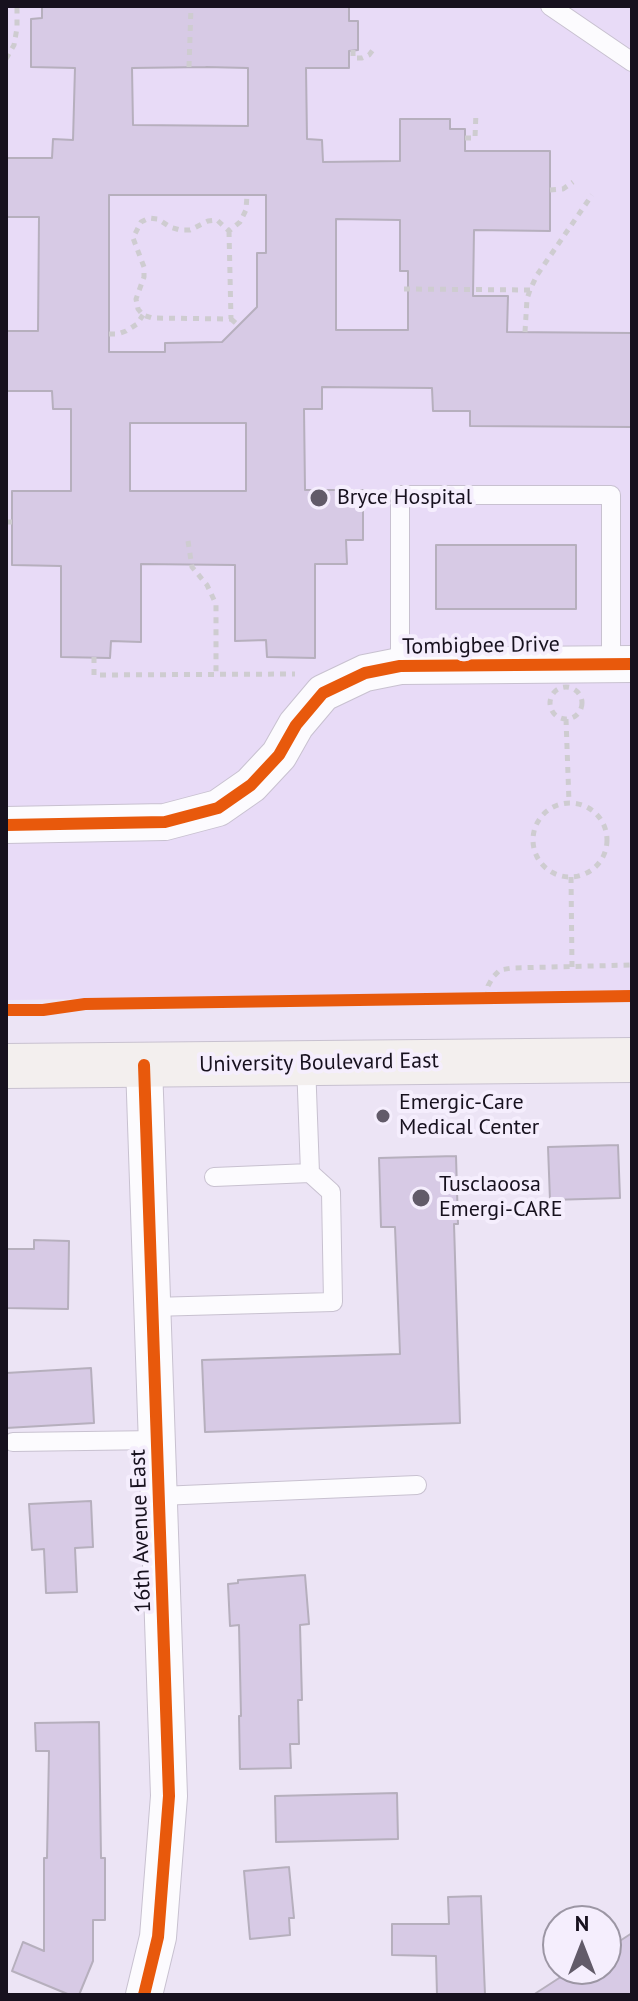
<!DOCTYPE html>
<style>
body{margin:0}
#map{position:relative;width:638px;height:2001px;overflow:hidden;background:#ece4f5;font-family:"PT Sans",sans-serif}
canvas{display:block}
.frame{position:absolute;inset:0;border:8px solid #17111e;pointer-events:none}
.north{position:absolute;left:542px;top:1905px;width:80px;height:80px;box-sizing:border-box;background:#f5eefd;border:2px solid #9c96a4;border-radius:50%;rotate:0deg;font-size:22px;font-weight:700;line-height:32px;text-align:center;color:#17111e}
.north::after{content:'';display:block;margin:auto;width:28px;height:36px;background:#625b69;clip-path:polygon(50% 0,100% 100%,50% 72%,0 100%)}
</style>
<div id="map">
<canvas width="638" height="2001"></canvas>
<div class="frame"></div>
<div class="north">N</div>
</div>
<script>
const g = document.querySelector('canvas').getContext('2d');
g.lineJoin = 'round';
function fillPath(path, color) {
  g.fillStyle = color;
  g.fill(path, 'evenodd');
}
function toPath(rows) {
  const path = new Path2D();
  for (const r of rows) {
    if (r.length === 3) {
      path.moveTo(r[0] + r[2], r[1]);
      path.arc(r[0], r[1], r[2], 0, 2 * Math.PI);
      continue;
    }
    path.moveTo(r[0], r[1]);
    for (let i = 2; i < r.length; i += 2) path.lineTo(r[i], r[i + 1]);
  }
  return path;
}
function stroke(path, color, width, dash) {
  g.strokeStyle = color;
  g.lineWidth = width;
  g.lineCap = dash ? 'butt' : 'round';
  g.setLineDash(dash || []);
  g.stroke(path);
}
function write(font, color, halo, rows, align = 'center') {
  g.font = font + ' "PT Sans",sans-serif';
  g.lineWidth = 8;
  g.setLineDash([]);
  g.textBaseline = 'middle';
  g.strokeStyle = halo;
  g.fillStyle = color;
  for (const [text, x, y, turn = 0] of rows) {
    g.save();
    g.translate(x, y);
    g.rotate((+turn || 0) * Math.PI / 180);
    g.textAlign = isNaN(turn) ? turn : align;
    if (halo) g.strokeText(text, 0, 0);
    g.fillText(text, 0, 0);
    g.restore();
  }
}
fillPath(toPath([
 [6,6,632,6,632,990,6,1000]
]), '#e8dbf7');
const building = toPath([
 [42,6,349,6,349,21,358,21,358,50,349,51,349,68,306,68,307,139,322,140,323,162,400,161,400,119,450,119,450,129,465,129,465,151,550,151,550,231,474,230,473,296,508,296,507,332,632,333,632,427,470,426,470,411,433,411,432,388,322,387,322,409,304,409,305,490,363,490,363,540,346,540,347,564,315,564,315,658,267,657,266,640,235,641,235,565,141,564,141,642,111,641,110,658,61,657,61,566,12,565,12,491,71,491,71,409,53,409,52,391,6,391,6,331,38,331,39,217,6,217,6,158,52,158,53,139,73,140,75,68,31,67,31,19,42,18,42,6],
 [206,67,248,68,248,126,133,125,132,68,206,67],
 [109,195,266,195,266,253,257,253,257,307,222,342,165,343,165,352,109,352,109,195],
 [336,219,400,220,400,271,408,271,408,330,336,330,336,219],
 [130,423,246,423,246,491,130,491,130,423],
 [436,545,576,545,576,609,436,609,436,545],
 [618,1145,620,1198,550,1200,548,1147,618,1145],
 [456,1156,458,1224,454,1224,460,1423,205,1432,202,1360,400,1354,395,1227,381,1227,379,1158,456,1156],
 [34,1240,69,1241,68,1309,6,1308,6,1249,34,1249,34,1240],
 [91,1368,94,1423,6,1428,6,1373,91,1368],
 [91,1501,93,1547,75,1548,77,1592,46,1593,44,1549,32,1550,29,1504,91,1501],
 [305,1575,309,1624,300,1625,302,1700,298,1700,299,1744,290,1744,291,1768,240,1769,239,1716,241,1716,239,1625,230,1626,228,1584,238,1583,238,1580,305,1575],
 [99,1722,101,1858,105,1858,105,1920,93,1920,93,1961,79,1995,70,1995,12,1971,23,1942,44,1951,44,1858,47,1858,49,1751,36,1751,35,1723,99,1722],
 [397,1793,398,1839,276,1842,275,1796,397,1793],
 [289,1867,294,1918,289,1918,290,1935,250,1939,244,1871,289,1867],
 [481,1896,485,1995,437,1995,436,1956,392,1955,392,1924,449,1924,448,1897,481,1896],
 [632,1933,632,1995,533,1995,573,1969,606,1969,606,1950,632,1933]
]);
fillPath(building, '#d7cae5');
stroke(building, '#b6afbd', 2);
const lane = toPath([
 [550,6,632,62],
 [400,666,400,495,611,495,611,665],
 [214,1177,310,1173],
 [152,1307,333,1302,331,1192,310,1173,306,1063],
 [13,1442,158,1440],
 [160,1496,417,1485]
]);
const street = toPath([
 [6,825,165,822,218,808,251,785,279,755,296,725,323,693,365,673,400,666,632,664],
 [144,1065,169,1796,158,1937,144,1995]
]);
const secondary = toPath([
 [6,1066,632,1060]
]);
stroke(lane, '#c8c1d0', 20);
stroke(street, '#c8c1d0', 38);
stroke(secondary, '#c8c1d0', 46);
stroke(toPath([
 [353,50,353,58,362,58,369,55,376,46],
 [6,59,14,45,17,28,17,6],
 [189,67,191,6],
 [465,138,475,138,476,112],
 [550,190,563,189,573,182],
 [229,231,231,319,152,318,143,315,138,309,136,299,144,277,144,267,133,238,141,222,149,218,158,219,170,227,180,230,190,230,208,221,217,220,229,231,240,222,246,210,247,195],
 [404,289,530,290],
 [231,319,239,326],
 [525,332,527,299,530,290,537,275,592,195],
 [109,334,118,334,126,331,137,324,143,315],
 [6,522,12,522],
 [188,541,192,567,207,585,216,604,216,674],
 [94,657,94,675,295,674],
 [566,703,16],
 [566,719,569,802],
 [570,840,37],
 [571,877,572,967],
 [487,998,488,986,493,977,500,970,512,968,632,965]
]), '#ceccd0', 5, [6, 6]);
stroke(lane, '#fcfbfe', 18);
stroke(street, '#fcfbfe', 36);
stroke(secondary, '#f3efee', 44);
stroke(toPath([
 [6,825,165,822,218,808,251,785,279,755,296,725,323,693,365,673,400,666,632,664],
 [6,1010,43,1010,85,1004,632,996],
 [144,1065,169,1796,158,1937,144,1995]
]), '#e8590c', 12);
for (const [x, y, r, color] of [
 [319,498,10,"#625b69"],
 [383,1116,8,"#625b69"],
 [421,1198,10,"#625b69"]
]) {
  const dot = new Path2D();
  dot.arc(x, y, r, 0, 2 * Math.PI);
  g.fillStyle = color;
  g.fill(dot);
  stroke(dot, '#f5eefd', 3);
}
write('22px', '#17111e', '#f5eefd', [
 ["Bryce Hospital",337,498],
 ["Emergic-Care",399,1103],
 ["Medical Center",399,1128],
 ["Tusclaoosa",439,1185],
 ["Emergi-CARE",439,1210]
], 'left');
write('22px', '#17111e', '#f5eefd', [
 ["Tombigbee Drive",481,646,-1],
 ["University Boulevard East",319,1063,-1],
 ["16th Avenue East",141,1531,-92]
]);
</script>
